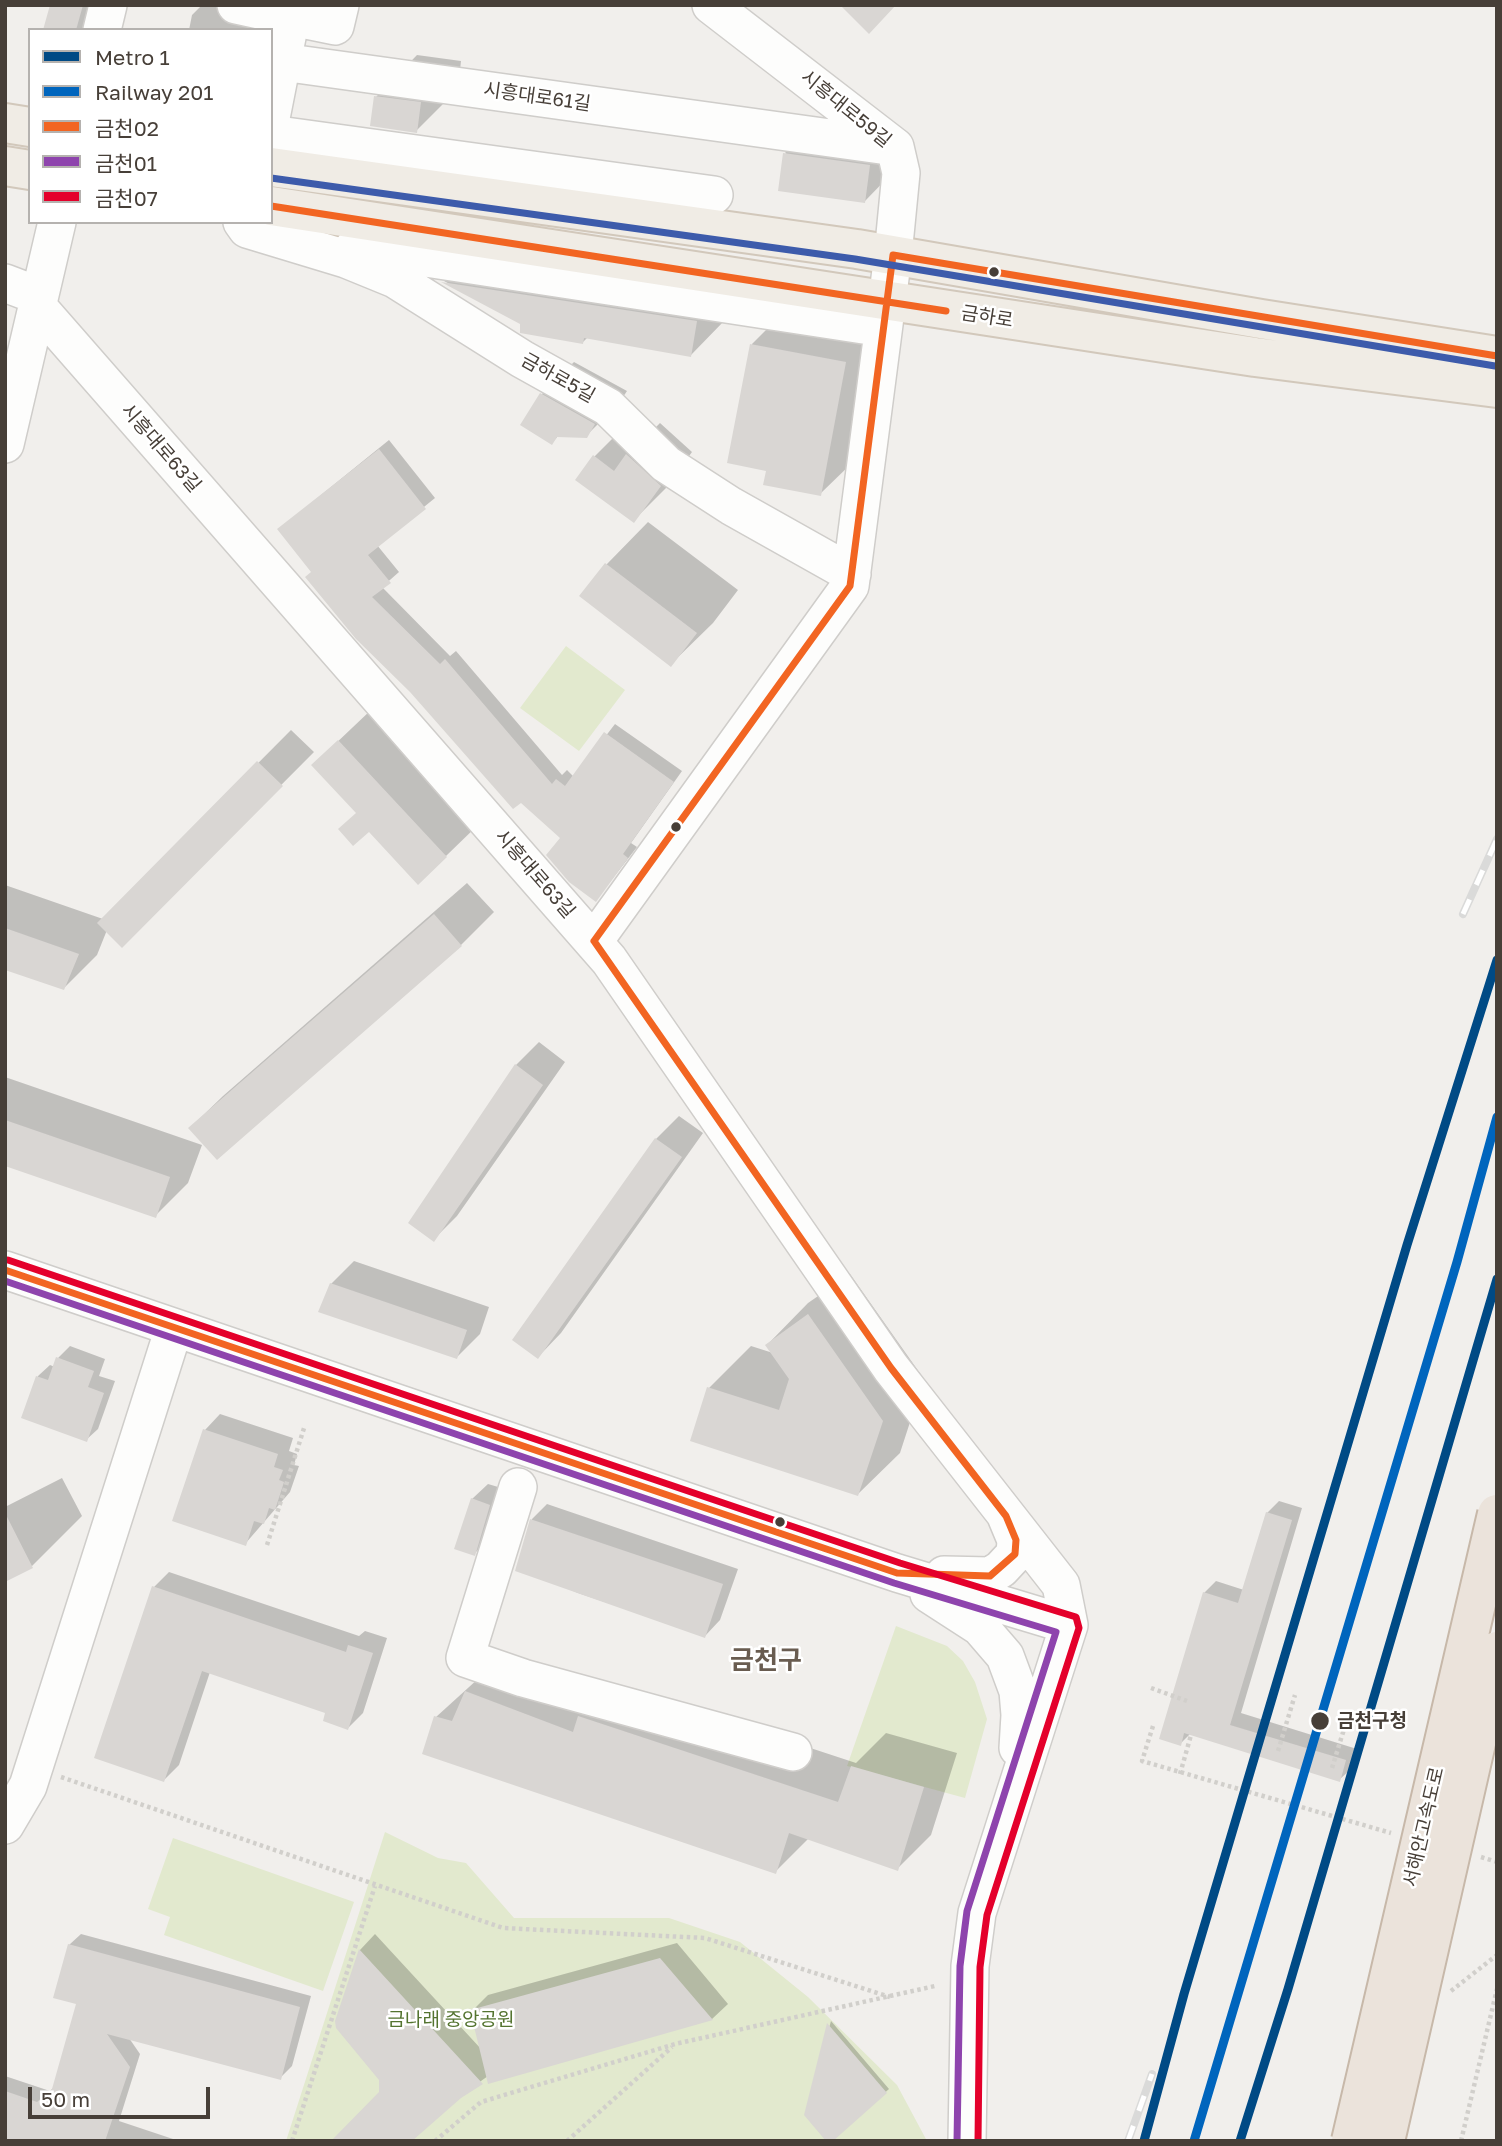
<!DOCTYPE html>
<meta charset="utf-8">
<style>
body{margin:0}
#map{position:relative;width:1502px;height:2146px;overflow:hidden;background:#f1efec;font-family:"Golos Text","Noto Sans KR",sans-serif}
canvas{display:block}
.frame{position:absolute;inset:0;border:7px solid #473f38;pointer-events:none}
.legend{position:absolute;left:28px;top:28px;width:245px;height:196px;box-sizing:border-box;background:#fff;border:2px solid #b5b2af;margin:0;padding:9px 12px;list-style:none;font-size:21px;color:#473f38}
.legend li{display:flex;align-items:center;gap:14px;height:35px}
.legend b{width:35px;border:2px solid #b5b2af}
.scale{position:absolute;left:28px;top:2087px;width:182px;height:32px;box-sizing:border-box;border:4px solid #473f38;border-top:0;padding-left:9px;font-size:21px;line-height:24px;white-space:nowrap;color:#473f38;-webkit-text-stroke:5px #fff;paint-order:stroke}
</style>
<div id="map">
<canvas width="1502" height="2146"></canvas>
<div class="frame"></div>
<ul class="legend">
<li><b style="height:9px;background:#004a85"></b>Metro 1</li>
<li><b style="height:9px;background:#0065bd"></b>Railway 201</li>
<li><b style="height:9px;background:#f26522"></b>금천02</li>
<li><b style="height:9px;background:#8e44ad"></b>금천01</li>
<li><b style="height:9px;background:#e4002b"></b>금천07</li>
</ul>
<div class="scale">50 m</div>
</div>
<script>
const g = document.querySelector('canvas').getContext('2d');
g.lineJoin = 'round';
function fillPath(path, color) {
  g.fillStyle = color;
  g.fill(path, 'evenodd');
}
function toPath(rows) {
  const path = new Path2D();
  for (const r of rows) {
    path.moveTo(r[0], r[1]);
    for (let i = 2; i < r.length; i += 2) path.lineTo(r[i], r[i + 1]);
  }
  return path;
}
function stroke(path, color, width, dash) {
  g.strokeStyle = color;
  g.lineWidth = width;
  g.lineCap = dash ? 'butt' : 'round';
  g.setLineDash(dash || []);
  g.stroke(path);
}
function write(font, color, halo, rows, align = 'center') {
  g.font = font + ' "Golos Text","Noto Sans KR",sans-serif';
  g.lineWidth = 5;
  g.setLineDash([]);
  g.textBaseline = 'middle';
  g.strokeStyle = halo;
  g.fillStyle = color;
  for (const [text, x, y, turn = 0] of rows) {
    g.save();
    g.translate(x, y);
    g.rotate((+turn || 0) * Math.PI / 180);
    g.textAlign = isNaN(turn) ? turn : align;
    if (halo) g.strokeText(text, 0, 0);
    g.fillText(text, 0, 0);
    g.restore();
  }
}
fillPath(toPath([
 [566,646,625,690,579,751,520,708],
 [896,1626,947,1646,963,1661,975,1682,987,1719,965,1798,847,1766],
 [385,1832,438,1858,466,1863,514,1918,669,1918,740,1942,808,1997,897,2085,927,2141,286,2141],
 [173,1838,354,1902,323,1991,164,1935,170,1917,148,1909]
]), '#e2e9ce');
fillPath(toPath([
 [52,5,119,5,112,30,45,30],
 [202,5,297,5,271,30,189,30,192,15],
 [417,55,461,61,458,89,416,131,376,97],
 [817,121,897,168,865,201,785,153],
 [477,248,725,320,691,355,588,337,583,342,521,323,444,281],
 [784,312,878,330,853,462,820,494,768,469,752,344],
 [574,362,627,391,619,403,586,436,559,435,552,443,542,394],
 [660,423,692,452,666,488,633,521,594,457,627,424,645,438],
 [389,440,435,498,377,545,399,572,382,587,450,656,456,651,562,775,567,770,574,777,615,724,682,771,631,843,637,847,596,900,562,838,313,571,279,529],
 [648,522,738,590,713,623,671,664,582,596,607,564],
 [372,709,479,824,446,856,358,812,313,765],
 [291,730,314,752,122,945,107,930,97,955,64,988,5,968,5,885,103,919],
 [467,883,494,912,461,945,217,1158,190,1128,223,1096],
 [539,1042,565,1062,457,1216,434,1239,411,1223,516,1065],
 [5,1077,202,1145,188,1183,155,1216,5,1164],
 [679,1116,703,1133,561,1333,538,1357,656,1139],
 [354,1261,489,1307,480,1334,457,1357,331,1284],
 [850,1274,924,1379,900,1453,858,1494,692,1440,709,1388,751,1346,773,1353,767,1345,808,1303],
 [70,1346,105,1359,99,1376,115,1381,98,1429,86,1440,23,1417,38,1376,50,1365,55,1367,58,1358],
 [220,1414,293,1438,289,1451,297,1454,294,1465,299,1466,290,1492,245,1544,205,1430],
 [62,1478,82,1516,32,1566,5,1580,5,1507],
 [488,1484,505,1489,490,1538,474,1554,472,1499],
 [1279,1501,1302,1508,1241,1713,1357,1749,1351,1769,1339,1780,1191,1733,1180,1744,1204,1593,1216,1581,1244,1590,1267,1513],
 [547,1504,738,1569,720,1620,705,1636,578,1593,517,1568,532,1519],
 [169,1572,359,1636,365,1631,387,1638,363,1713,348,1728,328,1712,210,1672,179,1765,164,1780,154,1587],
 [501,1658,600,1696,613,1683,856,1763,886,1733,957,1753,931,1835,897,1869,809,1838,775,1872,436,1717],
 [81,1934,311,1996,292,2066,280,2078,129,2038,140,2054,119,2121,179,2141,5,2141,5,2076,50,2091,54,2087,78,2003,69,1945],
 [375,1934,482,2050,472,2011,488,1995,677,1943,728,2004,712,2019,489,2082,488,2076,460,2096,380,2092,381,2080,337,2021,360,1950],
 [831,2021,889,2089,830,2141,805,2115]
]), '#0003');
fillPath(toPath([
 [50,5,83,5,76,30,43,30],
 [840,5,896,5,869,34],
 [374,96,421,102,417,133,370,126],
 [783,153,870,165,865,203,778,191],
 [441,282,697,321,691,357,584,338,583,344,520,333,520,324],
 [750,344,846,362,821,496,763,485,766,471,727,463],
 [540,393,595,424,587,438,557,437,552,445,520,425],
 [379,449,426,509,368,555,391,583,372,597,440,664,445,659,552,784,556,779,565,786,604,732,674,782,623,854,628,858,596,902,569,882,546,855,560,838,521,803,513,809,410,692,356,639,305,577,311,572,277,529],
 [626,454,661,486,634,523,575,480,593,455,614,471],
 [605,563,697,633,671,667,579,596],
 [338,740,447,857,418,885,369,832,353,846,338,829,356,813,311,765],
 [257,761,283,786,122,948,97,923],
 [434,914,462,946,217,1160,188,1128],
 [5,928,79,954,64,990,5,970],
 [515,1064,543,1085,434,1242,408,1223],
 [5,1120,170,1177,156,1218,5,1166],
 [655,1138,682,1157,538,1359,512,1340],
 [330,1283,467,1330,457,1359,318,1312],
 [808,1314,883,1421,858,1496,690,1441,707,1387,779,1410,789,1379,765,1345],
 [56,1357,94,1371,88,1387,104,1393,87,1442,21,1418,36,1376,48,1380],
 [203,1429,278,1454,274,1467,283,1470,279,1480,284,1482,275,1510,269,1508,264,1524,254,1521,246,1546,172,1521],
 [471,1498,490,1505,475,1556,454,1549],
 [1266,1512,1292,1520,1230,1725,1346,1760,1340,1782,1184,1733,1181,1746,1159,1739,1203,1592,1238,1603],
 [5,1513,33,1568,5,1582],
 [530,1519,723,1584,705,1638,515,1571],
 [152,1586,346,1652,348,1645,373,1653,348,1730,323,1721,325,1713,202,1671,164,1782,94,1758],
 [465,1691,573,1732,578,1716,838,1802,851,1766,924,1787,898,1871,789,1833,776,1874,422,1754,434,1716,452,1721],
 [68,1944,300,2007,281,2080,107,2034,130,2067,105,2141,5,2141,5,2091,37,2102,52,2089,76,2004,53,1998],
 [359,1949,483,2084,461,2098,412,2141,331,2141,379,2092,379,2080,336,2028,335,2021],
 [660,1958,713,2020,488,2084,470,2010],
 [827,2023,887,2093,833,2141,826,2141,804,2115]
]), '#d9d6d3');
const minor = toPath([
 [236,5,291,17,282,62,895,147],
 [291,17,335,26,340,5],
 [102,30,108,5],
 [271,118,282,62],
 [271,134,714,195],
 [242,222,247,229,346,259,395,279,522,359,608,407,666,464,731,506,852,574],
 [354,247,883,328],
 [5,283,39,296],
 [37,306,609,960,891,1368,1061,1585,1069,1625,977,1913,970,1966,967,2141],
 [5,444,57,222],
 [594,941,850,586,893,255,901,173,895,147,711,5],
 [5,1270,897,1573,1069,1625],
 [518,1487,465,1658,523,1678,793,1752],
 [944,1575,990,1576,1001,1569,1015,1554,1016,1540,1006,1516],
 [929,1594,980,1627,1005,1656,1018,1691,1020,1715,1018,1748],
 [5,1825,28,1786,174,1328]
]);
const major = toPath([
 [5,123,30,127],
 [5,166,30,170],
 [271,167,857,249,1261,319,1497,356],
 [271,206,1255,357,1497,388]
]);
stroke(minor, '#cfcdca', 40);
stroke(major, '#d2c8bb', 42);
stroke(toPath([
 [267,1545,305,1425],
 [1151,1688,1187,1701],
 [1153,1726,1142,1761,1391,1833],
 [1278,1751,1295,1695],
 [1332,1768,1349,1713],
 [1180,1774,1191,1735],
 [61,1777,503,1928,705,1938,890,1997],
 [1481,1857,1497,1862],
 [1451,1991,1497,1955],
 [292,2141,375,1886],
 [435,2141,481,2102,675,2044,935,1986],
 [567,2141,672,2047],
 [1461,2141,1497,1989]
]), '#d1cfcb', 4.5, [3.5, 3.5]);
stroke(minor, '#fdfdfc', 37);
stroke(major, '#f0ece5', 38);
const rail = toPath([
 [1463,914,1497,839],
 [1128,2141,1152,2074]
]);
stroke(rail, '#dadad9', 8);
stroke(rail, '#fff', 5, [16]);
const highwayBridge = toPath([
 [1351,2141,1497,1514],
 [1385,2141,1497,1651]
]);
stroke(highwayBridge, '#c7b8a9', 42, []);
stroke(highwayBridge, '#ebe3db', 38);
stroke(toPath([
 [271,206,946,311],
 [594,941,850,586,893,255,1497,356],
 [5,1270,897,1573,990,1576,1015,1554,1016,1540,1006,1516,891,1368,594,941]
]), '#f26522', 7);
stroke(toPath([
 [5,1281,894,1583,1056,1632,967,1911,960,1966,957,2141]
]), '#8e44ad', 7);
stroke(toPath([
 [8,1260,900,1563,1076,1617,1079,1628,987,1915,980,1967,978,2141]
]), '#e4002b', 7);
stroke(toPath([
 [271,178,855,259,1495,366]
]), '#3d5bab', 7);
stroke(toPath([
 [1194,2141,1457,1262,1497,1117]
]), '#0065bd', 9);
stroke(toPath([
 [1144,2141,1184,1994,1407,1245,1497,960],
 [1240,2141,1288,1989,1497,1279]
]), '#004a85', 9);
for (const [x, y, r, color] of [
 [994,272,6,"#473f38"],
 [676,827,6,"#473f38"],
 [780,1522,6,"#473f38"],
 [1320,1721,10,"#473f38"]
]) {
  const dot = new Path2D();
  dot.arc(x, y, r, 0, 2 * Math.PI);
  g.fillStyle = color;
  g.fill(dot);
  stroke(dot, '#fff', 2.5);
}
write('19px', '#473f38', '#fff', [
 ["시흥대로61길",537,97,8],
 ["시흥대로59길",846,109,39],
 ["금하로",987,317,9],
 ["금하로5길",558,378,29],
 ["시흥대로63길",161,448,49],
 ["시흥대로63길",535,874,49],
 ["서해안고속도로",1424,1827,-77]
]);
write('bold 19px', '#473f38', '#fff', [
 ["금천구청",1337,1721]
], 'left');
write('19px', '#547430', '#fff', [
 ["금나래 중앙공원",451,2020]
]);
write('bold 26px', '#695c50', '#fff', [
 ["금천구",766,1661]
]);
</script>
